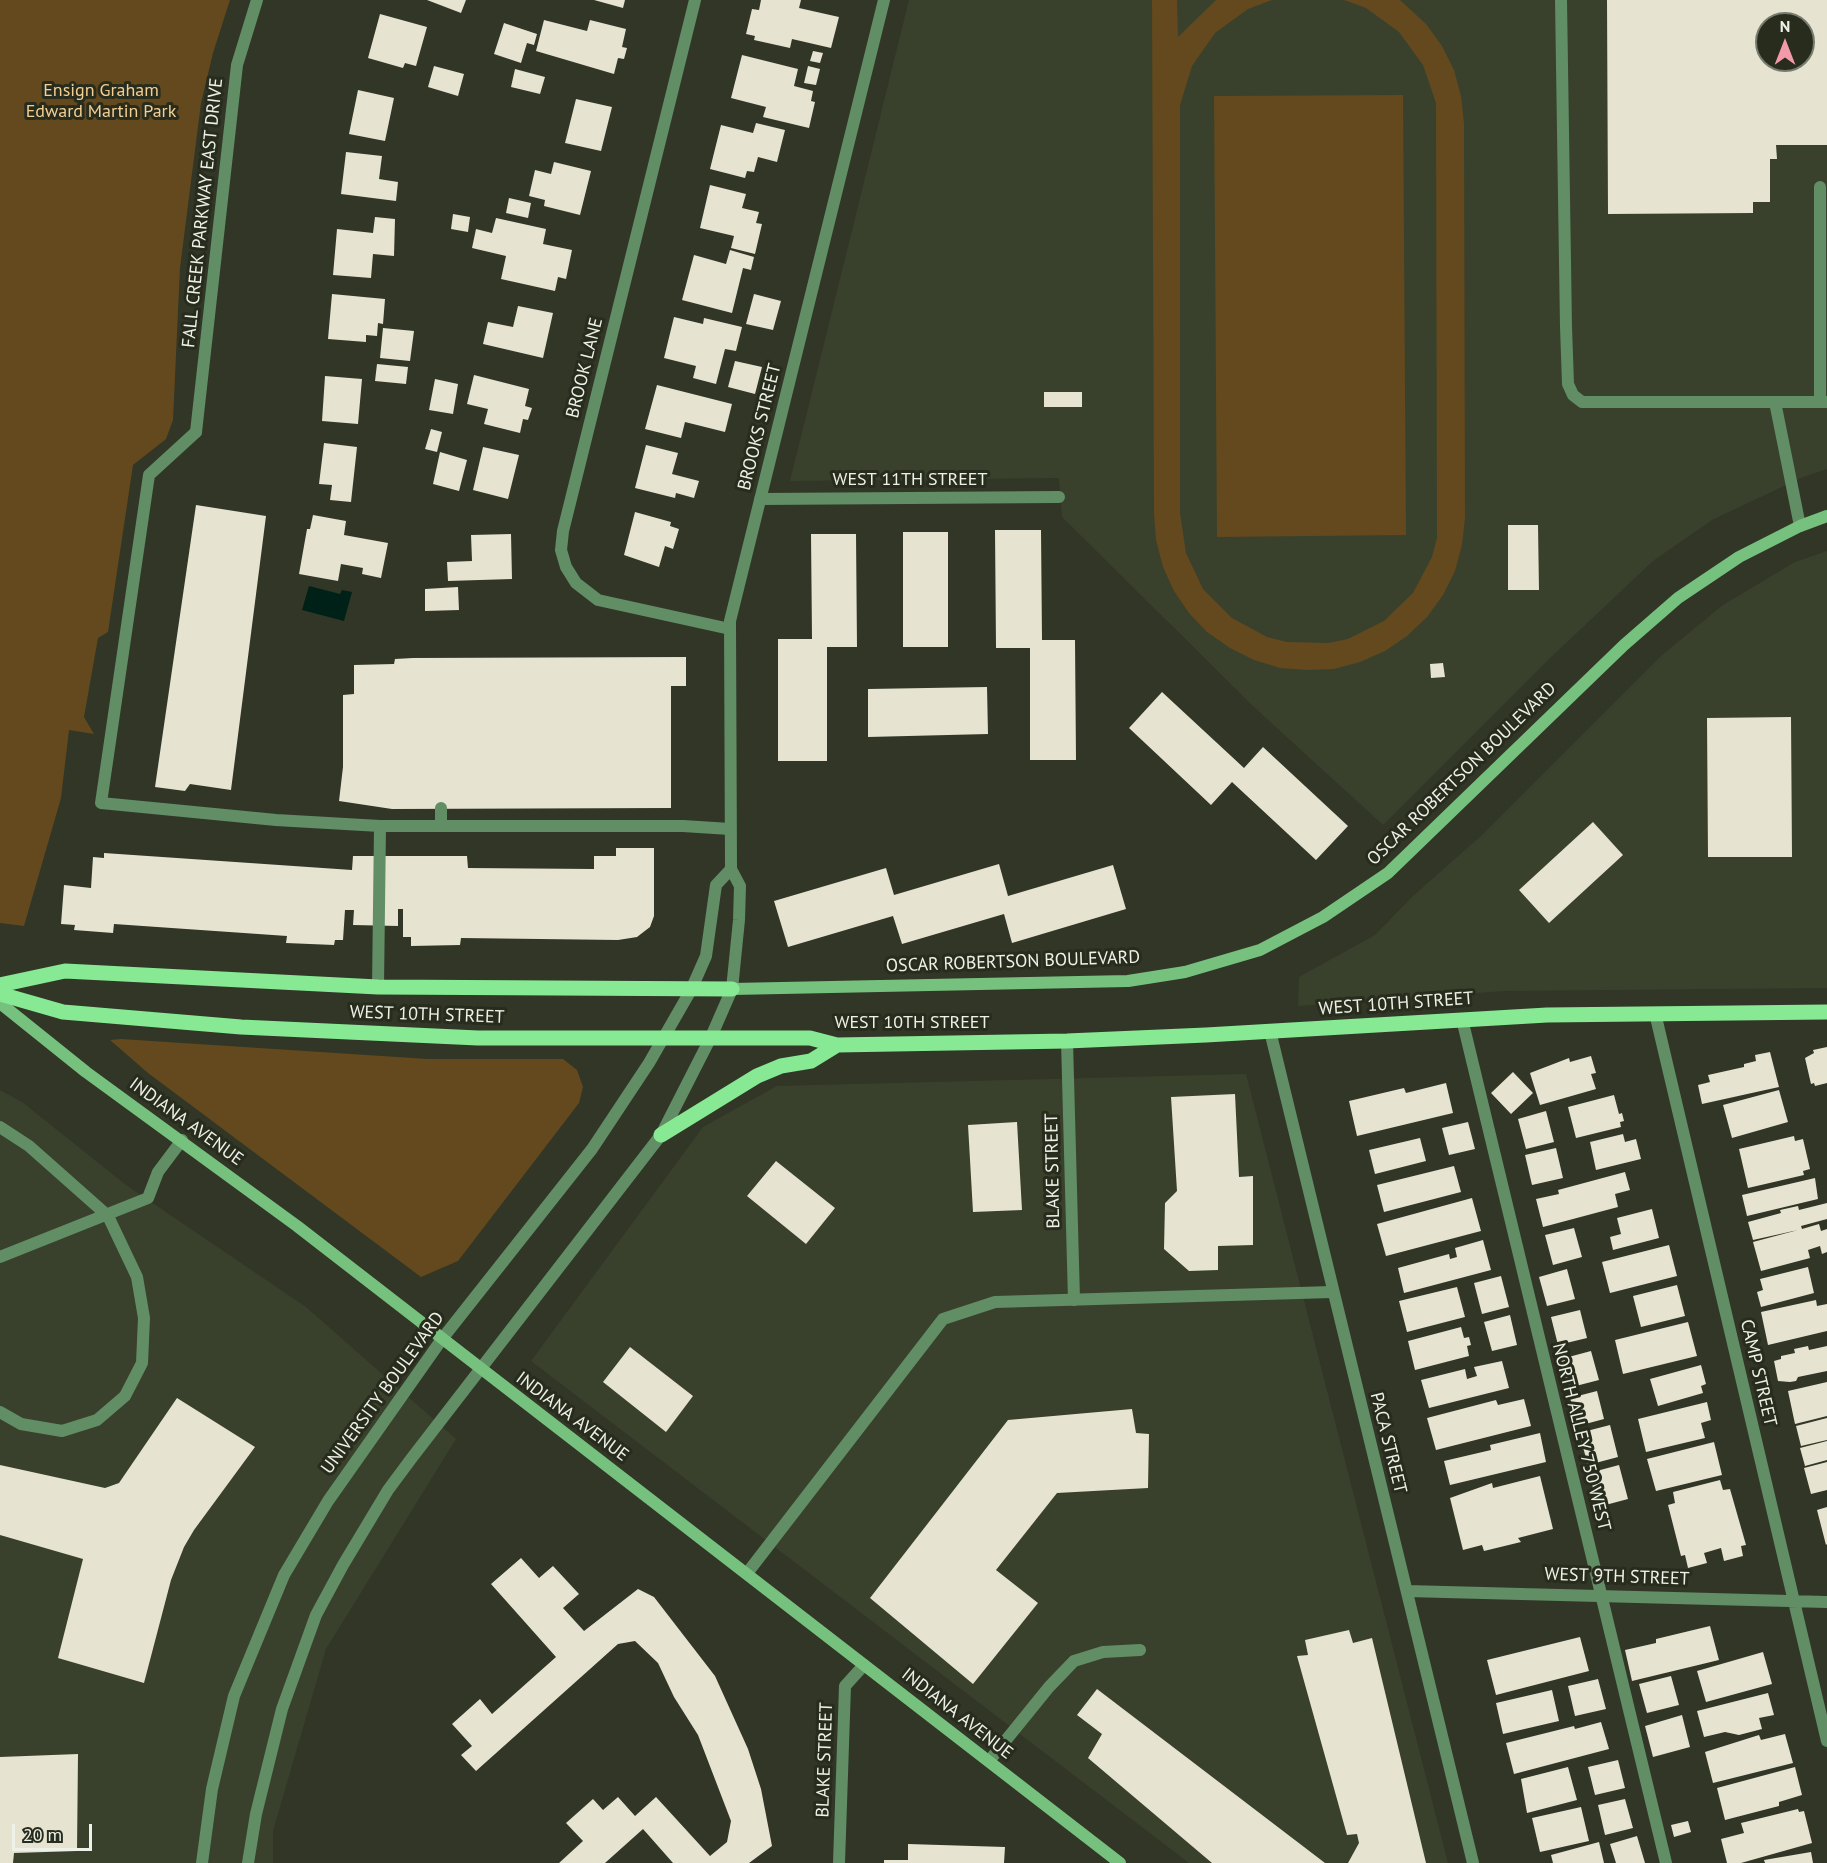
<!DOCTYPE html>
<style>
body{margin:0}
#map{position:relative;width:1827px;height:1863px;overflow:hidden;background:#313627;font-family:"PT Sans",sans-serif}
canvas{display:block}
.north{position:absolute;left:1755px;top:12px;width:60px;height:60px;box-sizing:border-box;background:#272c1d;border:2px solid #767b6e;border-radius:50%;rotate:0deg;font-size:16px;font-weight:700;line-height:24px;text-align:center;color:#edf1e7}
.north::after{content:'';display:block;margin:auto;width:21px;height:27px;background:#f39aaa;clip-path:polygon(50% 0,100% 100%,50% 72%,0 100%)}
.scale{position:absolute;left:12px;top:1824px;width:80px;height:27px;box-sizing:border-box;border:3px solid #edf1e7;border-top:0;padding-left:8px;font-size:18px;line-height:21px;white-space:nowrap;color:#edf1e7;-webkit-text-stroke:4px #272c1d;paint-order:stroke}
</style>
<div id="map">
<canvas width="1827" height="1863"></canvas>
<div class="north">N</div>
<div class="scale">20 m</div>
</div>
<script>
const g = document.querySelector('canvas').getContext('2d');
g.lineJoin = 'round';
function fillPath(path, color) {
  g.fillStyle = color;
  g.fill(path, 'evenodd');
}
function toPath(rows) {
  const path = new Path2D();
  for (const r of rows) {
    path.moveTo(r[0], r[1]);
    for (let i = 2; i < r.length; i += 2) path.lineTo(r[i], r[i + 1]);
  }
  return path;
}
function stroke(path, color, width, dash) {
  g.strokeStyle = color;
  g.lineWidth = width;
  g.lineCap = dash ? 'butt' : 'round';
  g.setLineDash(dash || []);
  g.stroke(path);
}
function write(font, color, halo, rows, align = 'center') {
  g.font = font + ' "PT Sans",sans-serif';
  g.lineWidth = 6;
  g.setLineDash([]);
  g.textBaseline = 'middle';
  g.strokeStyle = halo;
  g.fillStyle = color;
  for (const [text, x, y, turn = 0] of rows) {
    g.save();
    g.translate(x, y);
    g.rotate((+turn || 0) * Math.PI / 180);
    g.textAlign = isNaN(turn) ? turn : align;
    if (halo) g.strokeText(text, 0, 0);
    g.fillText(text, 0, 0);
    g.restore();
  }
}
fillPath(toPath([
 [909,0,1827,0,1827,469,1803,477,1712,520,1653,561,1547,661,1383,825,1254,707,1062,517,1059,478,790,481],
 [1767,24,1803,24,1803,60,1767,60],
 [1827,551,1827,988,1504,991,1298,1006,1299,977,1375,935,1413,896,1482,835,1662,655,1723,605,1795,562],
 [1246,1074,1448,1863,1189,1863,531,1361,703,1127,777,1086],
 [0,1090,22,1102,126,1185,306,1307,456,1439,326,1649,273,1831,273,1863,0,1863]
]), '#39412c');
fillPath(toPath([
 [0,0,230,0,213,53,201,103,180,268,173,420,166,439,133,465,108,632,98,638,84,717,94,734,69,730,61,798,24,926,0,923],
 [1152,0,1177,0,1178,37,1216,0,1272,0,1248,9,1215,33,1192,66,1180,105,1180,513,1186,553,1203,589,1232,618,1267,637,1287,642,1328,643,1348,639,1384,621,1413,593,1432,557,1437,538,1436,103,1423,65,1399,32,1366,8,1344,0,1400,0,1426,24,1442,46,1454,70,1461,96,1464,123,1465,518,1462,545,1455,571,1443,595,1427,617,1407,636,1385,651,1360,662,1334,669,1307,670,1280,668,1254,660,1230,648,1207,632,1189,613,1174,591,1163,567,1156,540,1154,514],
 [1403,95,1406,535,1217,537,1214,96],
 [121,1039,428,1059,563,1059,577,1070,583,1087,579,1103,458,1261,421,1277,148,1073,110,1040]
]), '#63491d');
fillPath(toPath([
 [309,586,340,594,342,590,352,592,344,621,302,610]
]), '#002117');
fillPath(toPath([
 [427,0,466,0,461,13],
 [594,0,625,0,623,8],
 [761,0,801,0,799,8,839,17,831,48,792,39,790,48,754,40,755,36,746,34,752,9,759,10],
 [1607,0,1827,0,1827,145,1776,145,1777,159,1770,159,1770,202,1753,202,1753,213,1608,214],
 [1767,24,1803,24,1803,60,1767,60],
 [380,14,427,27,416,66,405,63,403,68,368,58],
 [544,20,587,31,590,20,626,29,622,47,627,48,624,59,618,58,614,74,536,51],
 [504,23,537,34,534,45,527,43,521,63,494,54],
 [813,51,823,53,820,63,810,61],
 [742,55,798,69,794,86,813,91,811,101,815,102,809,128,763,117,766,107,731,98],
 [434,66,464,74,458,96,428,87],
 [808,66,820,69,816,85,804,83],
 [515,69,545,77,540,94,511,87],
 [358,90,394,98,385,141,349,134],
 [576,99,612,107,601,151,565,143],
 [756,123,785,130,777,162,758,157,754,172,747,171,745,178,710,169,721,125,753,133],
 [346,152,382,156,379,179,398,182,396,201,341,194],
 [554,162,591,171,580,215,544,206,545,200,529,196,535,170,551,174],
 [710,185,746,194,742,208,759,212,756,223,762,224,755,254,731,248,734,236,700,228],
 [509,198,531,203,528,218,506,213],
 [453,214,470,217,468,232,451,229],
 [375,217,395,219,394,256,373,254,371,278,333,275,337,229,373,233],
 [496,218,546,229,543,244,572,250,566,279,558,277,555,291,501,279,506,256,472,248,476,229,492,233],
 [730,250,754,257,751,270,743,268,732,313,682,300,694,255,726,264],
 [332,294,385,299,383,324,378,323,377,336,366,335,366,342,328,339],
 [754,294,781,301,773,330,746,324],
 [518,306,553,313,543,358,483,344,488,322,513,327],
 [674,317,703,324,704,318,742,327,736,351,725,349,716,384,693,378,696,366,664,358],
 [383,328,414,331,410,361,380,358],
 [735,361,762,367,755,394,728,387],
 [377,364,408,367,406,384,375,381],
 [474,375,529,389,525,406,532,408,528,420,523,419,520,433,484,424,488,409,467,404],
 [325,376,362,379,358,424,322,421],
 [435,379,458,384,453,414,429,410],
 [657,385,732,404,725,432,685,422,681,438,645,429],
 [1044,392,1082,392,1082,407,1044,407],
 [431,429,442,432,437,452,425,449],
 [324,443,357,447,351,502,330,500,332,485,319,484],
 [646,445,678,453,672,474,699,481,694,498,676,493,675,498,635,488],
 [483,447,519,455,508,499,473,490],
 [440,452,467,460,459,491,433,484],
 [196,505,266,516,231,790,190,784,185,791,155,787],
 [635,512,671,522,670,526,679,529,673,549,665,546,659,567,624,555],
 [313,515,346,521,344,535,388,543,381,578,362,574,363,568,341,564,338,581,299,574,307,529,310,529],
 [1508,525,1538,525,1539,590,1508,590],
 [995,530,1041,530,1042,640,1075,640,1076,760,1030,760,1030,648,996,648],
 [903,532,948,532,948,647,903,647],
 [511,534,512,579,448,581,447,562,472,561,471,535],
 [811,534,856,534,857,647,827,647,827,761,778,761,778,639,812,639],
 [458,587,459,610,425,611,425,589],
 [686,657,686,686,671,686,671,808,392,809,339,801,343,767,343,695,354,694,354,665,394,664,395,659,413,658],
 [1443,663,1445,677,1431,678,1430,664],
 [987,687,988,734,868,737,868,689],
 [1162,692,1244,768,1263,747,1348,826,1316,860,1232,782,1211,805,1129,728],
 [1791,717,1792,857,1708,857,1707,718],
 [1593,822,1623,855,1549,923,1519,890],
 [616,848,654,848,654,916,650,927,637,937,618,940,461,938,460,945,411,946,411,937,403,937,403,909,398,909,398,926,353,925,354,910,345,910,343,940,335,940,334,945,286,943,287,936,114,924,113,933,74,930,75,925,61,924,64,885,91,888,93,857,104,858,104,853,352,870,353,856,467,856,468,868,594,869,594,856,616,856],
 [999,864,1008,896,1113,865,1126,909,1012,943,1004,914,902,944,893,916,788,947,774,901,886,868,894,895],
 [1827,1047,1827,1083,1815,1086,1814,1083,1811,1084,1805,1058,1814,1053,1813,1050],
 [1770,1052,1779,1087,1702,1104,1698,1085,1710,1082,1708,1075,1744,1067,1744,1064,1756,1061,1755,1055],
 [1591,1056,1596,1073,1591,1074,1596,1089,1540,1105,1530,1073,1569,1058,1570,1062],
 [1513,1072,1533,1093,1511,1114,1491,1093],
 [1446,1083,1453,1113,1357,1136,1349,1101,1404,1088,1406,1093],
 [1779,1090,1788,1122,1732,1138,1723,1105],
 [1235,1094,1239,1177,1253,1176,1253,1245,1218,1246,1218,1270,1189,1271,1164,1249,1165,1203,1177,1191,1171,1097],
 [1614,1095,1619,1114,1622,1113,1624,1121,1620,1122,1621,1127,1576,1138,1568,1107],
 [1546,1111,1554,1142,1526,1149,1518,1119],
 [1017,1122,1022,1210,973,1212,968,1125],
 [1468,1122,1475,1149,1449,1155,1442,1128],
 [1623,1134,1625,1142,1636,1139,1641,1159,1596,1170,1590,1142],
 [1794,1136,1795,1141,1803,1139,1810,1169,1803,1171,1804,1175,1748,1188,1739,1149],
 [1420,1138,1426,1161,1375,1174,1369,1150],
 [1556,1148,1563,1178,1532,1185,1525,1155],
 [776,1161,835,1208,806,1244,747,1196],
 [1454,1166,1461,1192,1384,1212,1377,1185],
 [1625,1172,1630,1190,1615,1194,1618,1207,1543,1227,1536,1199,1559,1194,1558,1190],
 [1815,1178,1818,1199,1747,1216,1742,1195],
 [1472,1198,1481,1231,1386,1256,1377,1224],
 [1827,1203,1827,1219,1801,1226,1802,1229,1819,1224,1821,1231,1827,1229,1827,1252,1822,1254,1820,1246,1808,1250,1810,1258,1761,1271,1753,1242,1798,1230,1753,1240,1748,1222,1781,1213,1780,1210,1798,1206,1799,1210],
 [1652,1209,1659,1238,1613,1250,1610,1237,1621,1234,1617,1218],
 [1574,1228,1582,1257,1553,1265,1545,1235],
 [1483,1240,1491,1270,1404,1293,1398,1268,1449,1254,1450,1259,1457,1257,1455,1248],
 [1669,1245,1677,1276,1610,1293,1602,1262],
 [1808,1267,1814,1293,1761,1307,1757,1292,1763,1290,1760,1279],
 [1567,1269,1575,1299,1547,1306,1539,1277],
 [1501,1276,1509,1307,1482,1314,1474,1283],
 [1677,1285,1685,1316,1641,1327,1633,1296],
 [1457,1287,1465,1317,1407,1332,1399,1301],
 [1816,1300,1817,1306,1827,1304,1827,1331,1768,1345,1761,1312],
 [1580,1310,1587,1338,1558,1345,1551,1317],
 [1510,1315,1517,1345,1492,1351,1484,1322],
 [1688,1322,1697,1356,1623,1374,1615,1340],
 [1461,1327,1464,1338,1469,1337,1471,1345,1467,1346,1469,1356,1415,1370,1408,1341],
 [1808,1346,1809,1350,1827,1346,1827,1371,1798,1377,1796,1381,1790,1382,1778,1381,1774,1361,1781,1359,1781,1356,1795,1353,1794,1349],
 [630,1347,693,1396,666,1432,603,1382],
 [1591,1351,1599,1380,1568,1388,1561,1359],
 [1502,1361,1509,1388,1429,1408,1421,1380,1465,1369,1467,1379,1477,1376,1474,1367],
 [1701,1365,1706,1384,1701,1386,1703,1393,1658,1406,1650,1379],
 [1827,1382,1827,1416,1795,1424,1788,1391],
 [1597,1391,1604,1419,1578,1426,1570,1398],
 [177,1398,255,1447,194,1530,184,1547,171,1580,144,1683,58,1658,83,1559,0,1535,0,1465,105,1488,119,1483],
 [1524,1399,1531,1426,1436,1450,1427,1418,1496,1400,1498,1405],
 [1707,1402,1711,1420,1701,1423,1705,1438,1646,1452,1638,1419],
 [1132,1409,1136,1433,1149,1434,1148,1488,1057,1493,996,1570,1038,1603,973,1684,870,1598,1008,1420],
 [1827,1418,1827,1440,1801,1446,1796,1426],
 [1610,1425,1618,1457,1588,1465,1579,1433],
 [1540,1433,1546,1462,1450,1485,1444,1461,1491,1450,1490,1445],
 [1827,1441,1827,1460,1805,1466,1800,1448],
 [1714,1442,1722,1475,1656,1491,1647,1459],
 [1827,1462,1827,1490,1811,1494,1804,1468],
 [1619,1465,1628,1499,1598,1507,1589,1473],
 [1540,1476,1553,1529,1518,1538,1521,1542,1484,1551,1482,1545,1463,1550,1450,1498,1492,1483,1493,1488],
 [1720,1480,1723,1490,1730,1489,1746,1545,1741,1546,1743,1556,1724,1561,1721,1548,1704,1553,1707,1563,1688,1568,1685,1555,1681,1556,1668,1505,1675,1503,1673,1492],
 [1827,1507,1827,1544,1826,1545,1817,1510],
 [521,1558,539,1578,553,1566,579,1594,563,1608,584,1631,638,1589,654,1597,715,1676,748,1749,761,1789,772,1846,749,1863,673,1863,643,1829,605,1863,559,1863,583,1841,566,1823,593,1799,603,1810,618,1797,635,1816,656,1797,710,1856,727,1842,731,1821,698,1735,674,1697,658,1663,635,1641,618,1644,476,1771,461,1755,472,1746,452,1724,480,1699,492,1714,556,1657,491,1584],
 [1710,1626,1719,1660,1632,1681,1625,1650,1656,1643,1656,1639],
 [1349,1630,1353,1643,1372,1638,1426,1863,1348,1863,1359,1843,1357,1834,1347,1835,1297,1656,1308,1655,1305,1640],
 [1580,1637,1589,1671,1496,1695,1487,1660],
 [1763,1652,1772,1684,1706,1702,1697,1671],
 [1671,1676,1679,1705,1647,1713,1639,1684],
 [1598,1679,1606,1709,1575,1716,1568,1686],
 [1097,1689,1325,1863,1212,1863,1088,1758,1102,1734,1077,1715],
 [1552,1690,1559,1721,1503,1734,1496,1703],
 [1768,1693,1774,1715,1759,1718,1762,1729,1739,1735,1725,1732,1704,1737,1697,1711],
 [1682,1715,1690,1747,1653,1757,1645,1726],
 [1601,1722,1609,1749,1514,1774,1506,1743,1574,1726,1575,1729],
 [1785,1734,1793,1763,1713,1783,1705,1752,1759,1735,1761,1740],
 [78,1754,77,1851,14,1853,13,1863,0,1863,0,1757],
 [1618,1760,1625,1788,1595,1795,1588,1767],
 [1568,1767,1577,1800,1527,1813,1521,1779],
 [1795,1767,1802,1795,1779,1802,1779,1806,1725,1820,1717,1788],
 [1625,1799,1633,1828,1605,1835,1598,1805],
 [1581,1807,1589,1841,1540,1852,1532,1818],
 [1798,1809,1799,1812,1804,1811,1812,1843,1741,1863,1727,1863,1721,1839,1744,1833,1741,1823],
 [1688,1821,1691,1832,1674,1837,1671,1825],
 [1637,1836,1645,1863,1616,1863,1610,1844],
 [1599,1842,1604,1863,1553,1863,1551,1855],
 [908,1844,1005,1847,1004,1863,884,1863,884,1860,908,1860],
 [1811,1852,1813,1863,1765,1863,1764,1860]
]), '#e6e3d0');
stroke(toPath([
 [1561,0,1566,327,1568,384,1573,395,1582,402,1827,402],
 [1820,187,1820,402],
 [1775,402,1800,526],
 [196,432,149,475,101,803,276,820,380,826,683,826,730,829],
 [441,808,441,826],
 [378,987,380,826],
 [1462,1019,1666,1863],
 [0,1127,29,1146,108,1216,137,1277,144,1318,142,1363,125,1396,97,1420,62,1431,21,1424,0,1412],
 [0,1257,148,1198,158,1172,182,1140],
 [748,1572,943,1319,995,1302,1332,1292],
 [989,1761,1049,1687,1074,1661,1103,1652,1140,1650]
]), '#618e65', 12);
stroke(toPath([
 [695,0,563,531,561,550,566,567,576,583,598,600,730,629],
 [196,432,237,65,257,0],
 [760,499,1059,497],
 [732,989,739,920,740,886,731,869,730,621,884,0],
 [691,990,706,956,716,885,731,869],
 [1655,1013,1827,1741],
 [1270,1031,1473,1863],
 [1067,1041,1074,1300],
 [1407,1591,1827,1602],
 [839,1863,845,1686,864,1665]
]), '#618e65', 12);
stroke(toPath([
 [202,1863,212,1789,234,1696,284,1575,328,1501,442,1339,592,1149,649,1063,691,990],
 [248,1863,256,1814,282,1709,316,1615,343,1565,388,1490,411,1459,661,1135,711,1037,732,989]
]), '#618e65', 12);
stroke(toPath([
 [732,989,1128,981,1185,972,1260,950,1323,917,1388,873,1624,645,1678,598,1739,557,1800,526,1827,516],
 [0,1003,86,1072,297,1226,1120,1863]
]), '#77c17f', 12);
stroke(toPath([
 [0,985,65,971,378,987,732,989],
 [0,994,63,1012,241,1027,478,1038,810,1038,837,1045,1067,1041,1206,1035,1547,1015,1827,1012],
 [661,1135,757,1076,781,1066,811,1061,837,1045]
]), '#87e993', 15);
write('18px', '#f5ce92', '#272c1d', [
 ["Ensign Graham",101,91],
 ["Edward Martin Park",101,112]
]);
write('18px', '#edf1e7', '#272c1d', [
 ["FALL CREEK PARKWAY EAST DRIVE",203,213,-84],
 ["BROOK LANE",585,368,-76],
 ["BROOKS STREET",760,427,-76],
 ["WEST 11TH STREET",910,480],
 ["OSCAR ROBERTSON BOULEVARD",1462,774,-44],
 ["OSCAR ROBERTSON BOULEVARD",1013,962,-2],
 ["WEST 10TH STREET",1396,1004,-4],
 ["WEST 10TH STREET",427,1015,2],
 ["WEST 10TH STREET",912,1023],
 ["INDIANA AVENUE",186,1122,36],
 ["BLAKE STREET",1053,1171,-91],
 ["CAMP STREET",1758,1373,77],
 ["UNIVERSITY BOULEVARD",383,1393,-54],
 ["INDIANA AVENUE",572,1417,37],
 ["NORTH ALLEY 750 WEST",1581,1437,76],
 ["PACA STREET",1388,1443,76],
 ["WEST 9TH STREET",1617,1577,2],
 ["INDIANA AVENUE",957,1714,38],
 ["BLAKE STREET",825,1760,-88]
]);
</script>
